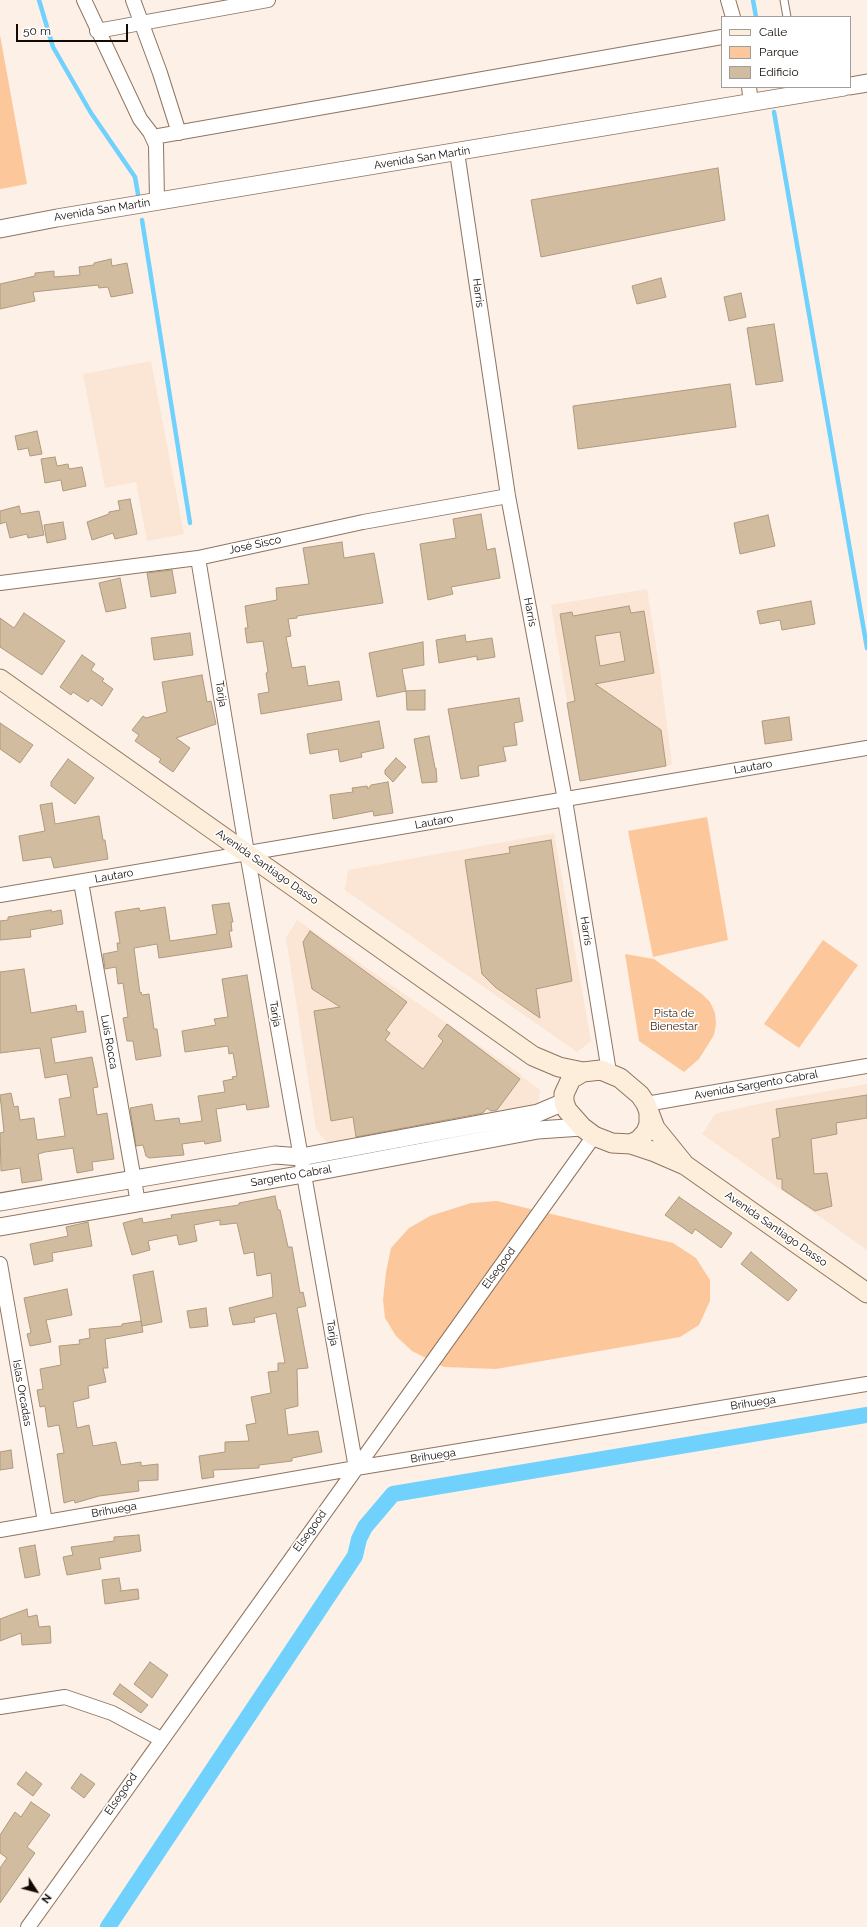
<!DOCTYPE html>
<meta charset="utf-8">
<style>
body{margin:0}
#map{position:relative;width:867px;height:1927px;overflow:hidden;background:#fdf0e7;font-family:Raleway,sans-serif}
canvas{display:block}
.legend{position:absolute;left:721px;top:16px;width:130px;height:72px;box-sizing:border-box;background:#fff;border:1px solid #a19d9b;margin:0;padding:5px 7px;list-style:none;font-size:12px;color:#130a04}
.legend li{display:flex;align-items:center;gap:8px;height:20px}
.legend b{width:20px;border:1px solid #a19d9b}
.north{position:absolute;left:16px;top:1871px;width:40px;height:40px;-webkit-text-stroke:3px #fff;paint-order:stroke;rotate:126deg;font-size:11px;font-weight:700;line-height:16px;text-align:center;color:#130a04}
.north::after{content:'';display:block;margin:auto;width:14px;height:18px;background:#130a04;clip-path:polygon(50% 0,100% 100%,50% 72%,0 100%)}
.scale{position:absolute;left:16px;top:24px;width:112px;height:18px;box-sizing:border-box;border:2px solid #130a04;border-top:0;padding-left:5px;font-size:12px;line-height:14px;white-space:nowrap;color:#130a04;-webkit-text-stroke:3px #fff;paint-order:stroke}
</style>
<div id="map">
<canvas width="867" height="1927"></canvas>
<ul class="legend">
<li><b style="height:5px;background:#fceeda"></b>Calle</li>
<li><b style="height:11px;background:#fdc79c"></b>Parque</li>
<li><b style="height:11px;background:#d2bca0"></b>Edificio</li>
</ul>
<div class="north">N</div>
<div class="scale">50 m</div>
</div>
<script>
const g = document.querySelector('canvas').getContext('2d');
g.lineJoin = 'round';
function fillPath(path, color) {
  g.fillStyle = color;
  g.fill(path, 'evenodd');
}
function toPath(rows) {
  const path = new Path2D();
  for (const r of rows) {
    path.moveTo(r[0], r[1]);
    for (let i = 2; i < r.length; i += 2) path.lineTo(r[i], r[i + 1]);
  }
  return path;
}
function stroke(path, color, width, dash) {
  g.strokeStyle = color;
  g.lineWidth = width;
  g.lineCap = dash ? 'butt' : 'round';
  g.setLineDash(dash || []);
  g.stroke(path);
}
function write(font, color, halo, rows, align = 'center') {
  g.font = font + ' Raleway,sans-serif';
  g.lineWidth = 3.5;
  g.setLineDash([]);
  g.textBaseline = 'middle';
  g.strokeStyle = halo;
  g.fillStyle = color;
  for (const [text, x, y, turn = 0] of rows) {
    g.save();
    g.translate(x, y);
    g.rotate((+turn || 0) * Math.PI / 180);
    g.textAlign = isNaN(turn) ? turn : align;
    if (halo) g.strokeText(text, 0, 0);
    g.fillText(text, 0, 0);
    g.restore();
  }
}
fillPath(toPath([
 [151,361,184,534,147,541,136,482,105,488,83,374],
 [647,589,661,678,672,765,580,781,551,605],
 [554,833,591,1041,577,1052,345,890,348,870],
 [297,920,522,1075,522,1077,540,1090,537,1107,327,1143,316,1129,286,938],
 [867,1084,867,1250,702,1134,715,1114,767,1102]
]), '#fbe5d4');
fillPath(toPath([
 [0,35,27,184,0,189],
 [707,817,728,940,653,957,628,831],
 [823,940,858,965,799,1048,764,1024],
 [625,954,654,959,702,994,710,1002,715,1013,716,1024,714,1035,699,1059,684,1072,639,1041],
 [497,1201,673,1243,696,1258,710,1280,710,1301,699,1325,680,1337,496,1369,444,1367,412,1351,396,1336,385,1318,383,1300,386,1272,391,1248,409,1228,430,1216,471,1203]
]), '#fdc79c');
stroke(toPath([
 [39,0,53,47,91,113,135,177,138,194],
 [753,0,756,17],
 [774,112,867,648],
 [142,220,190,523]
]), '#70d1fc', 4.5);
stroke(toPath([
 [108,1927,345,1571,355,1556,359,1539,365,1527,393,1494,867,1415]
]), '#70d1fc', 16);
const building = toPath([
 [718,168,725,220,541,257,531,200,718,168],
 [111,259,112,266,127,263,133,293,111,297,108,287,99,288,98,285,33,292,35,301,0,309,0,284,35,276,35,273,54,271,54,277,80,275,79,267,94,265,94,263,111,259],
 [661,278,666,297,637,304,632,286,661,278],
 [741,293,746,317,729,321,724,297,741,293],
 [774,324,783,381,756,385,747,328,774,324],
 [730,384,736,427,578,449,573,406,730,384],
 [37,431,42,454,30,456,28,448,18,450,15,436,37,431],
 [55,457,57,466,68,464,69,469,82,467,86,486,63,491,61,480,45,483,41,459,55,457],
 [130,499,137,534,115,539,113,533,92,540,87,522,109,514,109,512,120,510,118,501,130,499],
 [19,506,21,514,39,511,44,535,28,538,27,534,10,538,6,522,0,524,0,511,19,506],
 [481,514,487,550,495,548,500,578,451,587,453,594,428,600,420,544,456,538,453,519,481,514],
 [768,515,775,546,740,554,734,523,768,515],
 [63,522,66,539,47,543,44,525,63,522],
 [342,542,344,558,374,553,383,603,297,616,297,618,288,619,291,636,286,637,292,668,305,666,308,686,339,681,342,700,261,714,258,694,269,692,266,673,268,672,263,641,247,643,245,628,248,628,245,606,277,600,276,588,309,584,303,548,342,542],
 [172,570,176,593,151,597,147,573,172,570],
 [120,578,126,608,106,612,99,583,120,578],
 [811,601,815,624,782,630,780,620,760,624,757,611,811,601],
 [629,606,631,613,644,611,654,673,595,684,661,730,666,766,580,781,567,703,575,701,560,614,572,612,573,616,629,606],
 [620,632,625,661,600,666,595,636,620,632],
 [24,613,65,641,42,675,0,647,0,618,14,628,24,613],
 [190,633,193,655,154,660,151,638,190,633],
 [465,635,466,642,492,638,495,657,477,660,477,656,439,663,436,640,465,635],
 [423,642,424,665,402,669,406,691,377,697,369,653,423,642],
 [82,655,95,664,91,670,104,679,102,681,113,689,102,706,91,698,88,702,73,692,71,695,60,687,82,655],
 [202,675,207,702,211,701,216,724,176,738,190,748,173,772,159,762,161,759,135,741,139,735,132,730,143,716,146,718,167,712,162,682,202,675],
 [425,690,425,710,407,710,406,691,425,690],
 [519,698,523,721,514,723,517,745,503,747,506,761,478,766,479,776,461,779,448,709,519,698],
 [789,717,792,740,765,744,762,721,789,717],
 [379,721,384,748,361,753,362,757,340,762,338,749,310,754,307,734,379,721],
 [0,723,33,745,20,763,0,749,0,723],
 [429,736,435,768,436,768,437,782,422,783,414,739,429,736],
 [396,758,406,767,393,782,385,774,385,770,396,758],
 [68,759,94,778,75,804,51,786,51,782,68,759],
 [388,782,393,813,374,816,373,811,333,819,330,795,353,792,352,788,367,786,368,789,371,785,388,782],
 [52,803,55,824,99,816,103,840,105,840,108,859,54,868,51,857,23,861,19,836,45,831,40,805,52,803],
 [551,840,572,981,536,989,540,1018,495,987,482,974,465,860,510,853,509,847,551,840],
 [229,903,233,922,231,922,232,931,229,931,232,947,159,958,157,944,134,948,140,993,141,992,142,995,149,994,154,1029,157,1029,161,1056,136,1060,133,1041,127,1041,123,1018,128,1017,123,983,118,984,116,967,105,969,103,954,118,951,117,943,120,943,115,912,139,908,140,911,165,907,170,941,217,934,212,905,229,903],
 [51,910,52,912,61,910,63,924,30,930,31,937,0,940,0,921,8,920,8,917,51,910],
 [310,931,407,1002,386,1030,390,1033,385,1040,423,1069,443,1041,438,1036,447,1024,520,1079,497,1110,491,1111,487,1108,483,1113,356,1137,353,1117,331,1121,314,1011,340,1007,312,989,303,942,310,931],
 [24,969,31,1013,76,1005,77,1012,83,1011,86,1032,51,1038,55,1063,92,1057,98,1087,93,1088,97,1115,107,1113,114,1159,92,1162,93,1170,77,1173,73,1148,45,1152,38,1154,42,1180,22,1183,20,1168,1,1171,0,1133,4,1132,0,1095,11,1093,14,1107,18,1106,20,1120,34,1118,37,1140,65,1136,59,1099,71,1097,67,1074,45,1078,40,1048,0,1053,0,972,24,969],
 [247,975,269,1107,247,1110,246,1104,216,1109,221,1141,205,1144,204,1141,182,1144,184,1155,149,1158,146,1156,143,1145,136,1146,130,1108,152,1104,155,1121,179,1118,180,1124,202,1121,198,1096,225,1092,223,1081,233,1079,232,1077,237,1076,233,1053,229,1054,228,1046,185,1052,182,1031,216,1025,214,1019,228,1017,222,979,247,975],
 [867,1095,867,1118,836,1123,837,1134,811,1139,814,1174,827,1173,832,1206,815,1211,782,1189,782,1179,777,1179,772,1139,780,1137,776,1109,867,1095],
 [275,1196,278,1210,280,1210,288,1247,292,1247,300,1293,303,1292,306,1306,297,1308,308,1368,297,1369,298,1406,285,1409,288,1435,318,1431,322,1452,292,1458,292,1461,259,1465,259,1468,213,1470,214,1477,202,1479,199,1456,225,1452,225,1442,249,1441,246,1425,256,1423,251,1397,271,1393,268,1372,278,1371,278,1363,285,1363,276,1313,254,1318,255,1322,233,1325,229,1308,273,1297,271,1273,257,1276,254,1252,244,1254,237,1223,220,1225,220,1220,194,1225,197,1241,179,1245,177,1235,148,1241,150,1250,132,1255,123,1223,142,1218,143,1223,172,1218,171,1215,239,1205,239,1203,275,1196],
 [679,1197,732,1233,721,1248,695,1229,692,1234,665,1215,679,1197],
 [88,1222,92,1246,52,1253,53,1261,34,1265,30,1244,68,1236,66,1227,88,1222],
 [751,1252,797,1290,788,1301,741,1264,751,1252],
 [153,1271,162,1322,142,1326,133,1275,153,1271],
 [67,1289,72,1315,46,1320,51,1342,30,1346,27,1334,31,1333,24,1298,67,1289],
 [206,1308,208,1326,190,1328,187,1311,206,1308],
 [141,1321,143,1332,105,1339,108,1368,103,1368,106,1382,88,1386,89,1398,73,1402,77,1428,89,1425,93,1446,116,1442,121,1465,141,1462,141,1466,158,1464,158,1480,138,1481,139,1491,99,1496,75,1503,74,1500,64,1503,57,1454,64,1453,59,1425,48,1427,45,1406,40,1407,37,1390,43,1389,40,1369,61,1365,59,1346,80,1344,79,1340,90,1338,89,1329,122,1326,122,1324,141,1321],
 [11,1450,13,1468,0,1470,0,1452,11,1450],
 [139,1535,141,1551,99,1558,101,1569,67,1575,63,1557,73,1555,71,1547,114,1541,114,1537,139,1535],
 [35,1545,40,1575,25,1578,19,1548,35,1545],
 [119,1578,121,1589,120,1591,138,1589,139,1599,105,1604,102,1580,119,1578],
 [27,1609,28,1617,37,1615,39,1627,50,1626,51,1643,22,1645,21,1633,0,1641,0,1619,27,1609],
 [150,1662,168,1675,152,1698,134,1684,150,1662],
 [120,1684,148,1705,141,1713,113,1694,120,1684],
 [26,1772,42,1784,33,1796,17,1784,26,1772],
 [81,1774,95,1784,84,1798,71,1788,81,1774],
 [31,1802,50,1815,27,1847,35,1853,0,1903,0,1868,7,1858,0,1853,0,1835,15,1812,21,1817,31,1802]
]);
fillPath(building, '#d2bca0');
stroke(building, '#af9a7e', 1);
const service = toPath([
 [784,0,787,17]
]);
const minor = toPath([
 [84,0,140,119,150,132,156,145,157,201],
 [133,0,160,73,179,133],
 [728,0,733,17],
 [97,31,268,0],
 [749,87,751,103],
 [153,137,722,37],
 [457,152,508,496,565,800,609,1072],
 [198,558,247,853,356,1468],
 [0,583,198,558,363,522,508,496],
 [81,882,138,1203],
 [0,895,867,748],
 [646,1104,867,1066],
 [0,1264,45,1522],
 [0,1530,356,1468,867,1384],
 [0,1707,65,1697,112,1713,161,1739],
 [28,1927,594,1136]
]);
const tertiary = toPath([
 [850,86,867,83],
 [0,229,57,218,844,87],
 [0,1202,275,1155,301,1157,538,1113,564,1102],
 [0,1227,304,1174,538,1130,582,1127]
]);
const secondary = toPath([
 [0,679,533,1056,559,1067,583,1072],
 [649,1114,649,1124,646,1132,639,1140,631,1144,612,1143,594,1136,582,1127,567,1110,564,1102,564,1094,571,1079,583,1072,601,1070,620,1078,640,1095,646,1104,655,1128,685,1165],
 [631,1144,655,1152,685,1165,867,1293]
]);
stroke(service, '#8f7560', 9);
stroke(minor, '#8f7560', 16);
stroke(tertiary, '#8f7560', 19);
stroke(secondary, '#8f7560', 21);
stroke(service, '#fff', 7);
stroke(minor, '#fff', 14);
stroke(tertiary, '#fff', 17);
stroke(secondary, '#fceeda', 19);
write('11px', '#130a04', '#fff', [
 ["Avenida San Martín",422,158,-9],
 ["Avenida San Martín",102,210,-9],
 ["Harris",478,293,82],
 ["José Sisco",255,545,-12],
 ["Harris",530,612,79],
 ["Tarija",221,694,81],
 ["Lautaro",753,767,-10],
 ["Lautaro",434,822,-10],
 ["Avenida Santiago Dasso",267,867,35],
 ["Lautaro",114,876,-10],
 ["Harris",586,931,81],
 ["Tarija",275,1014,80],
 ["Luis Rocca",109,1042,80],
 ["Avenida Sargento Cabral",756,1085,-10],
 ["Sargento Cabral",291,1176,-10],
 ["Avenida Santiago Dasso",776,1229,35],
 ["Elsegood",499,1268,-54],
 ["Tarija",332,1333,80],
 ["Islas Orcadas",22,1393,80],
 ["Brihuega",753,1403,-9],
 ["Brihuega",433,1456,-9],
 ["Brihuega",114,1510,-10],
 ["Elsegood",310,1531,-54],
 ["Elsegood",121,1794,-55]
]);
write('11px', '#42260e', '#fff', [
 ["Pista de",674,1014],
 ["Bienestar",674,1027]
]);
</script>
